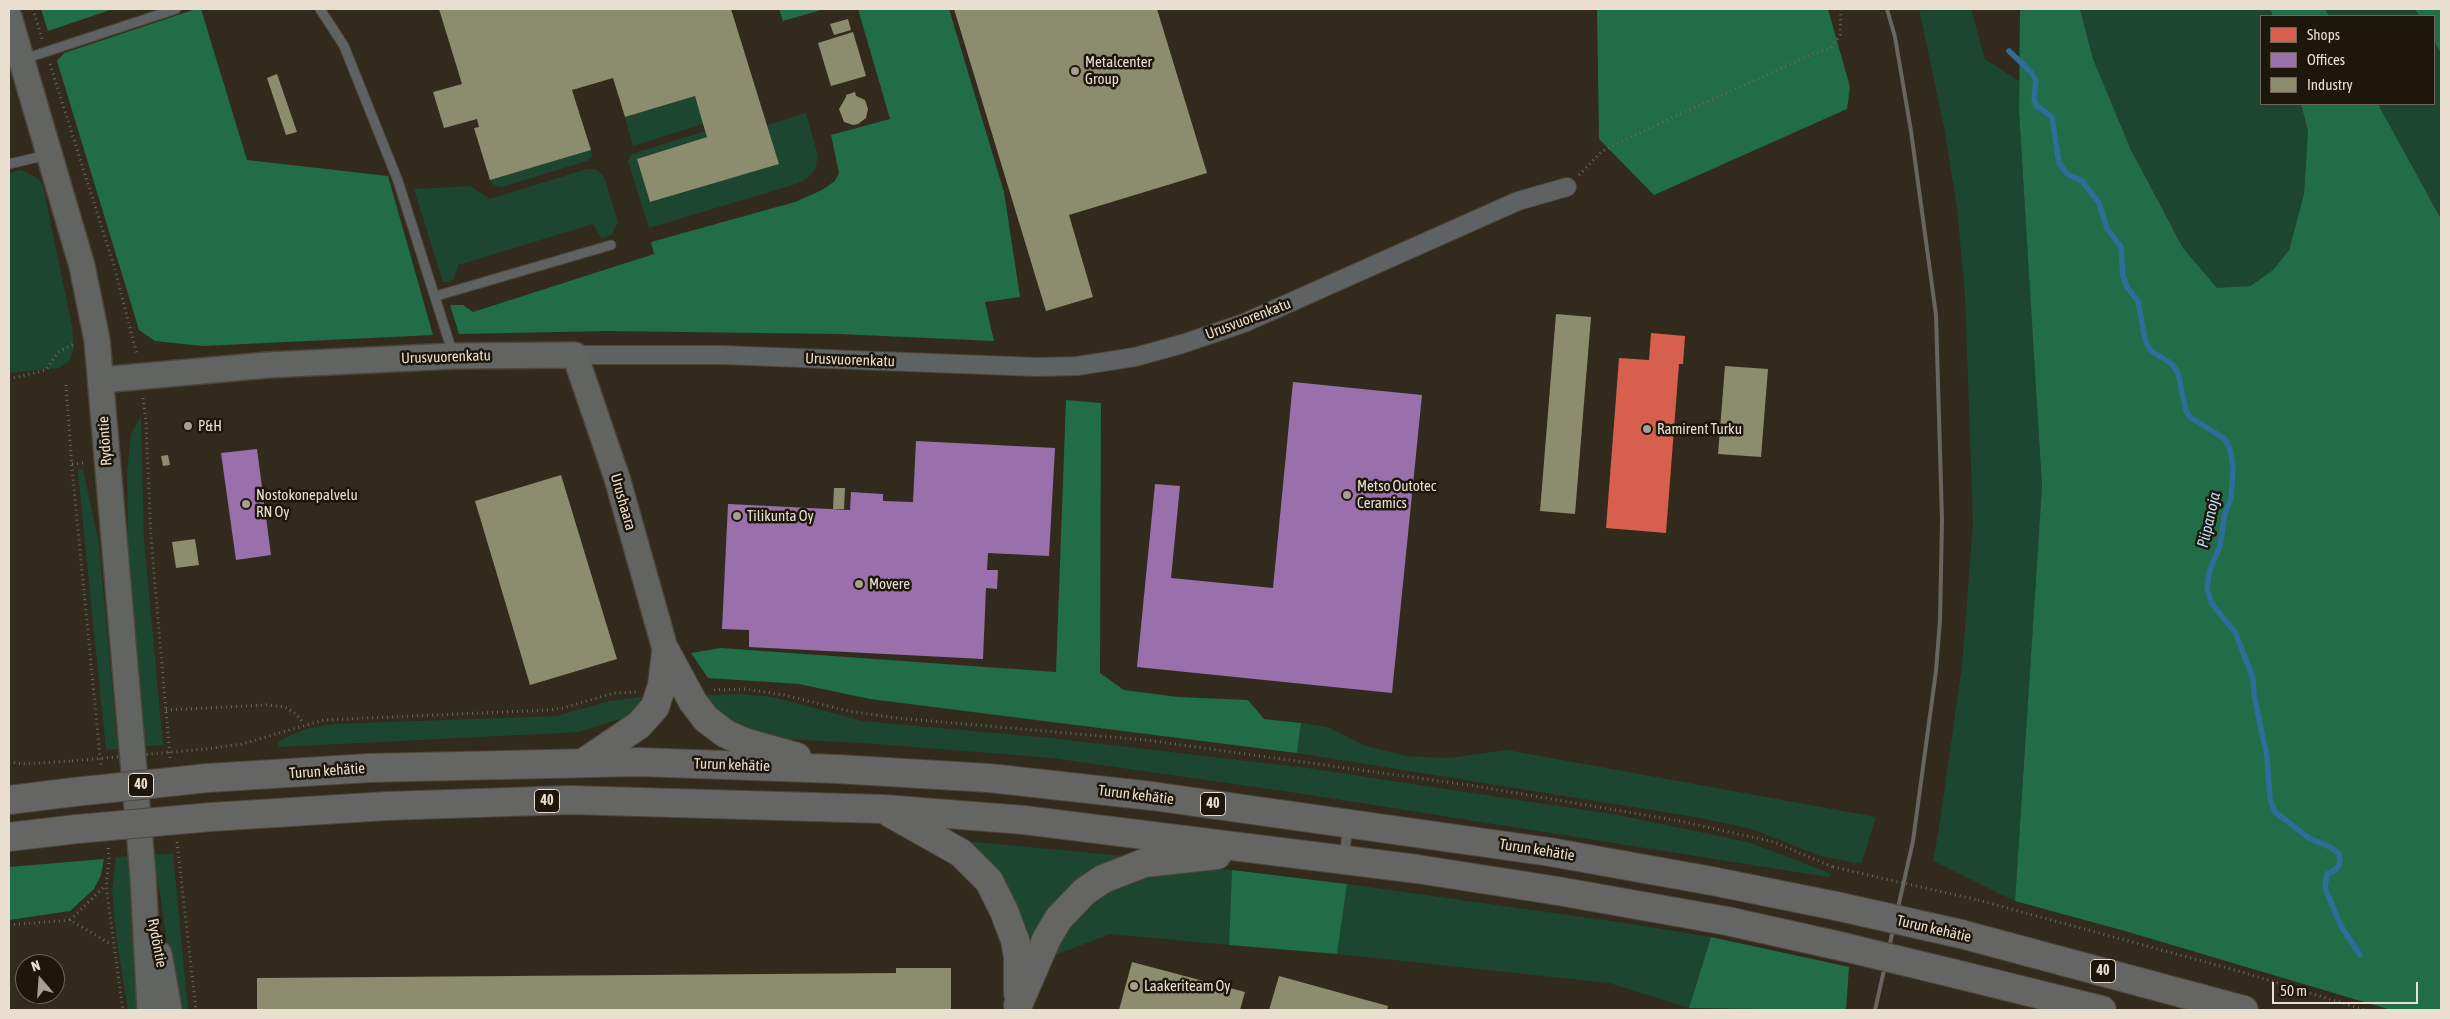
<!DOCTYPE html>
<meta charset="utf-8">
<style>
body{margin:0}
#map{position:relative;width:2450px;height:1019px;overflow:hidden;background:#322a1c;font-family:"Asap Condensed",sans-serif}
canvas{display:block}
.frame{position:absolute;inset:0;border:10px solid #e9decf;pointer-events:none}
.legend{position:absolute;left:2260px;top:15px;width:175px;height:90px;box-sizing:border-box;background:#1d160b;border:1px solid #6f6659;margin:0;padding:6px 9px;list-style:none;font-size:15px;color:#e9decf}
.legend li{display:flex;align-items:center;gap:10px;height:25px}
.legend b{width:25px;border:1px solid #6f6659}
.north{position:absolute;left:15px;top:954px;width:50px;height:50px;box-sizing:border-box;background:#1d160b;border:1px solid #6f6659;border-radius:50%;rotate:342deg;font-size:14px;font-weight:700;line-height:20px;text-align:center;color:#e9decf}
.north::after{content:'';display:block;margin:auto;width:18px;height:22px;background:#a99f90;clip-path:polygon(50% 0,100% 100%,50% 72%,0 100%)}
.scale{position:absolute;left:2272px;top:982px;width:146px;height:22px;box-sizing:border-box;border:2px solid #e9decf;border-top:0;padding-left:6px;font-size:15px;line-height:18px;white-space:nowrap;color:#e9decf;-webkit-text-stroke:4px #1d160b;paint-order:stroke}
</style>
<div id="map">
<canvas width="2450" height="1019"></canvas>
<div class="frame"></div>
<ul class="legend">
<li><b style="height:14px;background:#d6604d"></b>Shops</li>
<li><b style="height:14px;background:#9970ab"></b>Offices</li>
<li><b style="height:14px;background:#8c8c6e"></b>Industry</li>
</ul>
<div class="north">N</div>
<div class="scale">50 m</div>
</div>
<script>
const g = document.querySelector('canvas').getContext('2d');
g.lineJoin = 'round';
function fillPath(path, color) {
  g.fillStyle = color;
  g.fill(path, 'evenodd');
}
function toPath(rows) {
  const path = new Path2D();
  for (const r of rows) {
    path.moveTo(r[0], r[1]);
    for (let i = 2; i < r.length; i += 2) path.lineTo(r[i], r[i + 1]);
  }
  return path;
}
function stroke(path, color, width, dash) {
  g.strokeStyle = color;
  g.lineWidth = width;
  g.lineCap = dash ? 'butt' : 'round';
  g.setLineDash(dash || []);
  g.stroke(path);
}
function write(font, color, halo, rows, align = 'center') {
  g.font = font + ' "Asap Condensed",sans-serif';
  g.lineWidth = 5;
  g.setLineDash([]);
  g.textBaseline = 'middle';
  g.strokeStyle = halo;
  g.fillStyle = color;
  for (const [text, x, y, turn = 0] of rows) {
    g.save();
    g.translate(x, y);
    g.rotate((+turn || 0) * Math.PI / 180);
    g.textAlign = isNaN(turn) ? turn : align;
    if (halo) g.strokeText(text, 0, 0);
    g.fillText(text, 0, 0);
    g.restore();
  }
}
fillPath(toPath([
 [1919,9,1971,9,1985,59,2019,81,2019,112,2042,486,2015,901,1933,861,1939,828,1962,666,1973,523,1965,295,1957,208,1944,127],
 [2080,9,2270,9,2273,16,2261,16,2261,104,2301,104,2308,131,2304,194,2289,250,2273,270,2249,286,2217,289,2183,248,2131,150,2093,59],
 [2325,9,2415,9,2419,16,2329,16],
 [2434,41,2441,53,2441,219,2378,104,2434,104],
 [695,96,703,124,633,146,625,117],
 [806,113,818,156,815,169,809,177,796,184,649,228,628,161,632,154,705,131,707,137,637,159,651,202,778,164,767,125],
 [591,150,592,156,587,161,502,187,494,185,490,180],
 [587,169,596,169,604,176,618,222,612,234,602,239,593,224,458,265,454,278,450,282,443,282,414,189,470,186,490,199],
 [21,170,39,179,43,186,72,326,74,348,70,360,59,368,11,373,9,373,9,173],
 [141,416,144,539,163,745,145,746,128,545,127,473,131,434],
 [83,469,99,544,118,749,106,750,78,474,78,470],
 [742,694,773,697,862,721,1051,738,1307,768,1618,815,1748,842,1832,874,1828,877,1304,794,1052,758,864,743,761,738,732,723,711,706,705,695],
 [643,697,631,712,623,718,579,732,279,747,278,743,281,740,305,729,335,724,557,716,609,701],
 [1301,723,1327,727,1366,746,1406,756,1449,758,1507,750,1876,817,1861,864,1820,856,1752,829,1695,817,1297,753],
 [975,842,1124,856,1093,874,1028,951,969,845],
 [154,854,173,854,188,1010,177,1010],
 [129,856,144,1010,128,1010,116,935,112,890,116,857],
 [1202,868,1232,870,1229,945,1110,934,1053,956,1062,934,1089,903,1131,877],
 [1347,884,1632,924,1711,937,1689,1008,1609,983,1337,954]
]), '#1c462f');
fillPath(toPath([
 [41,9,113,9,48,31],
 [196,9,201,9,247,160,388,176,433,335,203,346,155,341,139,330,57,61,64,53],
 [779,9,824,9,783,21],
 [858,9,949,9,1004,192,1020,297,985,302,994,341,839,334,607,331,459,334,450,305,463,305,473,312,654,254,651,242,795,202,822,190,835,181,839,173,831,135,890,119],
 [1597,9,1828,9,1850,87,1847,109,1654,195,1599,139],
 [2020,9,2080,9,2093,59,2131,150,2183,248,2217,288,2250,286,2273,270,2289,250,2304,194,2308,131,2301,104,2378,104,2441,219,2441,1010,2391,1010,2125,931,2015,901,2042,486,2019,112],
 [2270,9,2325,9,2329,16,2273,16],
 [2415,9,2441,9,2441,53,2434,41,2434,16,2419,16],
 [1066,400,1101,403,1100,673,1124,690,1178,697,1248,700,1264,719,1301,723,1297,753,870,699,799,684,708,678,691,653,721,648,1056,672],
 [104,859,101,875,94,889,70,911,9,920,9,867],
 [1232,870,1347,884,1337,954,1229,945],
 [1711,937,1849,967,1846,1010,1689,1008]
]), '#216d48');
fillPath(toPath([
 [1651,333,1685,336,1683,364,1679,364,1666,533,1606,528,1619,358,1649,360]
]), '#d6604d');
fillPath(toPath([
 [1293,382,1422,395,1392,693,1137,667,1155,484,1180,486,1171,578,1273,588],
 [916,441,1055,448,1049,556,988,553,987,570,998,570,997,589,986,588,983,659,749,647,749,630,722,629,728,504,850,510,851,492,883,494,883,501,913,502],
 [257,449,271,555,236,560,221,453]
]), '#9970ab');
fillPath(toPath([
 [439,9,731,9,779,164,650,202,637,159,707,137,703,124,695,96,625,117,613,78,572,90,591,150,490,180,474,128,479,127,477,119,444,128,433,92,462,84],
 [954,9,1157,9,1207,173,1069,215,1093,297,1046,311],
 [848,19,851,30,834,35,830,24],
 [853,32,866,76,831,86,818,43],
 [277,74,297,132,286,135,267,78],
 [855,92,856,96,865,100,868,109,866,118,858,124,853,125,844,122,839,109,846,97,846,95],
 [1556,314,1591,317,1575,514,1540,511],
 [1725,366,1768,369,1761,457,1718,454],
 [168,455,170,465,163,466,161,456],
 [561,475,617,659,530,685,475,501],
 [834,488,845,488,844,509,833,509],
 [195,539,199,565,176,568,172,542],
 [1132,962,1245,992,1240,1010,1119,1010],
 [896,968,951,968,951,1010,257,1010,257,978,896,973],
 [1279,976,1388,1006,1387,1010,1269,1010]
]), '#8c8c6e');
stroke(toPath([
 [2009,51,2031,72,2036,81,2034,99,2036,105,2052,117,2059,163,2067,174,2082,181,2099,203,2107,228,2121,247,2123,276,2127,287,2138,301,2145,340,2151,351,2172,364,2178,373,2186,411,2190,417,2225,439,2230,449,2233,467,2231,499,2225,513,2220,546,2210,569,2207,587,2209,596,2212,604,2235,632,2253,678,2254,695,2267,757,2270,799,2275,812,2309,838,2332,848,2339,854,2340,862,2337,869,2327,874,2325,888,2341,926,2360,955]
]), '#2d6d9a', 5.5);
const lane = toPath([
 [320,9,344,46,398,181,453,354],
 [24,59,176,9],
 [9,164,47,155],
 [436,296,611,245],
 [1344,857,1348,828]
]);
const street = toPath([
 [575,355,722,355,1038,367,1077,366,1135,357,1182,344,1244,323,1518,201,1567,187]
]);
const secondary = toPath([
 [9,17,82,266,97,340,143,876,150,1010],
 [101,380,268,365,454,356,575,355,617,478,666,652],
 [159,954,169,1010]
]);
const highway = toPath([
 [666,652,693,702,706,719,726,734,747,743,797,757],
 [583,763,639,725,655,707,662,685,666,652],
 [208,778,369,768,639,762,837,769,989,778,1152,796,1550,852,1712,881,1836,906],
 [9,800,74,792],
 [890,813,961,853,989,881,1004,911,1015,940,1018,957,1018,993],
 [211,817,387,806,570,800,883,809,1024,820,1417,869,1558,891,1727,921,1844,947],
 [9,837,77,829],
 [1961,934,2244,1010],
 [1952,973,2102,1010],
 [1018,1005,1047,938,1059,918,1085,891,1103,879,1144,863,1217,855]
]);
stroke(lane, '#4e463a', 11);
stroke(street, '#4e463a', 20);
stroke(secondary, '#4e463a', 28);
stroke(highway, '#4e463a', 30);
stroke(toPath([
 [33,9,42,39],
 [50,64,114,266,137,355],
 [1579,175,1601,152,1626,139,1812,54,1831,48,1840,35,1841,9],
 [9,379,46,370,58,352,74,344],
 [66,385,72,468,101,767],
 [143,398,146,421,151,538,170,758],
 [72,464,83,463],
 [714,690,746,689,784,695,848,711,897,718,1146,740,1475,786,1680,821,1774,842,1833,867],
 [166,710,266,705,285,707,296,714,304,724],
 [206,749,242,744,324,720,548,710,563,708,614,693,637,692],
 [9,762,22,764,72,761],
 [177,842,196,1010],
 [108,848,109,861,106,886,123,1010],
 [1978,900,2242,972,2365,1010],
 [70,920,105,886],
 [9,925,70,920,112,945]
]), '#686864', 3, [1, 4]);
stroke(lane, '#5f6263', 9);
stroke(street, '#5f6263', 18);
stroke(secondary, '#626462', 25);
stroke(highway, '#656664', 28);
stroke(toPath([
 [1875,1010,1913,841,1936,671,1940,620,1942,520,1936,315,1911,131,1895,37,1887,9]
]), '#676661', 4);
const highwayBridge = toPath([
 [74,792,208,778],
 [77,829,211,817],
 [1836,906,1961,934],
 [1844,947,1952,973]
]);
stroke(highwayBridge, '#4e463a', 30, []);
stroke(toPath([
 [72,761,206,749],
 [1833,867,1978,900]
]), '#686864', 3, [1, 4]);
stroke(highwayBridge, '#656664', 28);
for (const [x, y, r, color] of [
 [1075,71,5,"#a99f90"],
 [188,426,5,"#a99f90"],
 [1647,429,5,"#a99f90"],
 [1347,495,5,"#a99f90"],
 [246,504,5,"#a99f90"],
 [737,516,5,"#a99f90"],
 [859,584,5,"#a99f90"],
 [1134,986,5,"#a99f90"]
]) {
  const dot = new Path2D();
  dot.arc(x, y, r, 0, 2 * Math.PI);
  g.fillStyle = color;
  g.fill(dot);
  stroke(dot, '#1d160b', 2);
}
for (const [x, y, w] of [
 [141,785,25],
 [547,801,25],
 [1213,804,25],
 [2103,971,25]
]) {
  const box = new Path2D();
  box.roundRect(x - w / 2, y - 11.5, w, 23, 4);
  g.fillStyle = '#1d160b';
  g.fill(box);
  stroke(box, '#e9decf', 1);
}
write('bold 14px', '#e9decf', null, [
 ["40",141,785],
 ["40",547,801],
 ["40",1213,804],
 ["40",2103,971]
]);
write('15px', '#e9decf', '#1d160b', [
 ["Metalcenter",1085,62],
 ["Group",1085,79],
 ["P&H",198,426],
 ["Ramirent Turku",1657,429],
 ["Metso Outotec",1357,486],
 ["Ceramics",1357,503],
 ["Nostokonepalvelu",256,495],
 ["RN Oy",256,512],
 ["Tilikunta Oy",747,516],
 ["Movere",869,584],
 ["Laakeriteam Oy",1144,986]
], 'left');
write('15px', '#e9decf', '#1d160b', [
 ["Urusvuorenkatu",1248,319,-21],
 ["Urusvuorenkatu",446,357,-2],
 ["Urusvuorenkatu",850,360,2],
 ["Rydöntie",105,441,-94],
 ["Urushaara",623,502,74],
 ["Turun kehätie",732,765,2],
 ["Turun kehätie",327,771,-4],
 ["Turun kehätie",1136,795,7],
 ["Turun kehätie",1537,850,9],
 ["Turun kehätie",1934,929,13],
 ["Rydöntie",157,943,79]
]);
write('italic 16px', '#baddf9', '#1d160b', [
 ["Piipanoja",2209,520,-77]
]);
</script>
